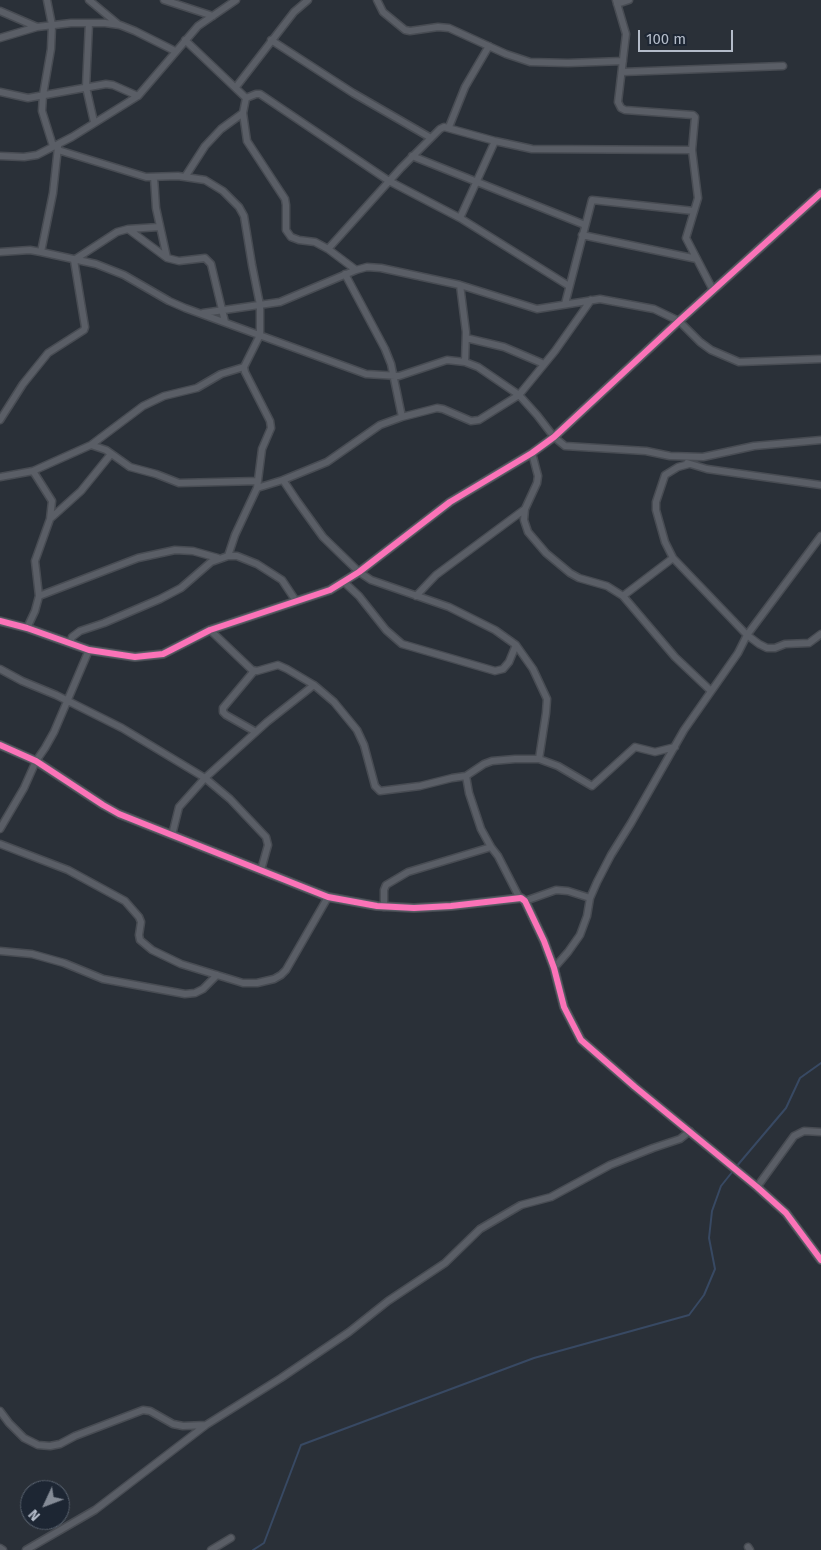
<!DOCTYPE html>
<style>
body{margin:0}
#map{position:relative;width:821px;height:1550px;overflow:hidden;background:#2a3038;font-family:"Fira Sans",sans-serif}
canvas{display:block}
.north{position:absolute;left:20px;top:1480px;width:50px;height:50px;box-sizing:border-box;background:#1d2633;border:1px solid #59626f;border-radius:50%;rotate:227deg;font-size:14px;font-weight:700;line-height:20px;text-align:center;color:#b4bcc9}
.north::after{content:'';display:block;margin:auto;width:18px;height:22px;background:#848b96;clip-path:polygon(50% 0,100% 100%,50% 72%,0 100%)}
.scale{position:absolute;left:638px;top:30px;width:95px;height:22px;box-sizing:border-box;border:2px solid #b4bcc9;border-top:0;padding-left:6px;font-size:15px;line-height:18px;white-space:nowrap;color:#b4bcc9;-webkit-text-stroke:4px #1d2633;paint-order:stroke}
</style>
<div id="map">
<canvas width="821" height="1550"></canvas>
<div class="north">N</div>
<div class="scale">100 m</div>
</div>
<script>
const g = document.querySelector('canvas').getContext('2d');
g.lineJoin = 'round';
function toPath(rows) {
  const path = new Path2D();
  for (const r of rows) {
    path.moveTo(r[0], r[1]);
    for (let i = 2; i < r.length; i += 2) path.lineTo(r[i], r[i + 1]);
  }
  return path;
}
function stroke(path, color, width, dash) {
  g.strokeStyle = color;
  g.lineWidth = width;
  g.lineCap = dash ? 'butt' : 'round';
  g.setLineDash(dash || []);
  g.stroke(path);
}
stroke(toPath([
 [736,1167,786,1108,800,1078,821,1063],
 [253,1550,264,1543,301,1445,534,1358,689,1315,704,1295,715,1269,709,1238,712,1211,721,1186,733,1171]
]), '#384963', 2);
const minor = toPath([
 [47,0,52,25,51,49,43,95,42,111,53,146],
 [89,0,119,25],
 [164,0,213,16],
 [377,0,383,12,405,30,410,31,438,27,449,28,506,54,530,62,568,63,623,61],
 [616,0,626,34,618,102,621,108,625,110,693,115,695,117,692,150,698,198,686,238,713,290],
 [617,4,629,0],
 [0,11,37,27],
 [89,23,86,87,94,122],
 [0,38,37,27,71,23,105,23,120,25,135,31,175,51],
 [185,40,246,98,243,113,247,141,285,199,286,205,286,230,291,237,299,240,315,242,328,249,356,270],
 [271,40,353,93,431,138],
 [622,72,783,66],
 [236,87,294,12,308,0],
 [0,92,28,98,106,84,113,85,138,96],
 [246,98,256,94,260,94,389,181,460,218,569,286],
 [449,127,465,87,489,46],
 [58,150,146,177,178,176,205,180,223,191,239,207,244,216,252,265,260,305,260,335,244,367,245,372,270,421,271,428,262,449,257,488,235,535,228,556],
 [0,156,24,157,37,155,72,137,138,96,198,26,236,0],
 [412,156,585,225],
 [154,177,156,208,167,258],
 [185,177,205,146,221,129,243,113],
 [460,218,495,141],
 [128,229,159,227],
 [582,235,697,259],
 [328,249,401,168,440,129,444,127,495,141,532,149,692,150],
 [0,252,30,250,41,252,96,264,124,275,169,301,185,308,366,374,399,376,447,360,465,362,478,367,519,395,537,415,554,437,565,446,646,451,670,456,703,457,754,446,821,440],
 [41,252,53,193,58,147],
 [74,260,117,232,128,229,167,258,179,261,205,258,211,264,225,322],
 [345,274,385,349,391,364,402,417],
 [460,285,466,332,465,362],
 [565,304,592,200,694,211],
 [203,313,280,302,356,270,367,267,381,268,460,285,537,309,600,299,654,309,679,321,700,342,711,350,739,362,821,359],
 [466,338,504,347,544,364],
 [0,420,23,384,48,353,84,330,85,327,74,260],
 [91,445,106,450,130,467,156,474,179,483,258,481],
 [532,453,538,476,537,483,525,509,524,520,528,532,546,553,570,573,579,578,607,586,623,596,675,657,711,691],
 [687,463,707,469,821,485],
 [689,464,678,467,665,475,656,502,656,510,665,542,673,558,747,635,759,644,767,648,775,648,785,644,809,643,821,634],
 [33,471,52,501,50,519,35,561,39,596],
 [0,477,33,471,53,462,91,445,143,406,164,396,197,388,221,374,244,367],
 [283,480,297,501,323,537,359,572,371,580,449,607,495,630,516,645,533,669,547,699,546,713,539,759],
 [257,488,283,480,327,462,380,425,402,417,437,408,443,409,471,421,479,420,519,395,555,351,591,300],
 [51,518,81,491,111,454],
 [344,582,359,596,386,630,402,644,495,671,503,669,509,662,516,645],
 [416,596,436,575,525,509],
 [623,596,673,558],
 [27,628,35,611,39,596,138,558,175,550,193,551,218,558],
 [70,643,72,637,80,631,104,623,160,599,181,588,211,562,228,556,237,556,257,564,282,580,296,601],
 [0,669,22,681,56,695,122,728,205,778,230,799,266,837,268,845,261,870],
 [254,671,223,708,223,712,226,715,256,732],
 [314,685,334,702,357,730,364,745,375,786,380,791,420,786,452,778,466,776],
 [0,829,24,788,36,761,45,748,54,732,89,650],
 [172,835,179,807,205,778,267,722,314,685,287,669,278,665,257,671,252,670,210,630],
 [0,844,68,870,125,901,139,917,141,922,139,935,140,940,152,950,181,964,243,983,257,983,274,979,281,975,286,970,328,897],
 [491,847,481,829,469,793,466,776,484,764,492,761,515,759,539,759,558,766,592,786,635,747,655,752,675,747],
 [525,901,556,890,568,891,590,898],
 [384,907,384,890,386,885,408,872,491,847,498,856,519,897],
 [0,951,32,954,64,963,103,979,185,994,195,993,203,989,217,975],
 [554,968,568,952,580,935,587,916,590,898,597,882,611,855,631,823,684,730,738,653,747,635,821,536],
 [757,1187,794,1136,804,1131,821,1132],
 [0,1411,9,1423,24,1438,38,1445,50,1446,60,1444,75,1436,143,1410,150,1411,173,1424,183,1426,206,1425],
 [748,1547,750,1550],
 [0,1548,3,1550],
 [26,1550,95,1510,206,1425,281,1378,349,1332,388,1301,445,1263,480,1229,521,1205,551,1197,610,1165,653,1148,680,1139,690,1131],
 [211,1550,231,1538]
]);
const tertiary = toPath([
 [0,621,27,628,89,650,135,657,163,654,210,630,330,590,359,572,450,502,532,453,554,437,679,321,821,193],
 [0,745,36,761,103,805,119,814,328,897,377,906,414,908,451,906,521,898,525,901,544,941,554,968,564,1007,581,1040,635,1087,757,1187,786,1213,821,1260]
]);
stroke(minor, '#484c53', 9);
stroke(tertiary, '#484c53', 10);
stroke(minor, '#5a5e66', 6);
stroke(tertiary, '#5a5e66', 8);
stroke(toPath([
 [0,621,27,628,89,650,135,657,163,654,210,630,330,590,359,572,450,502,532,453,554,437,679,321,821,193],
 [0,745,36,761,103,805,119,814,328,897,377,906,414,908,451,906,521,898,525,901,544,941,554,968,564,1007,581,1040,635,1087,757,1187,786,1213,821,1260]
]), '#fb73b8', 6);
</script>
